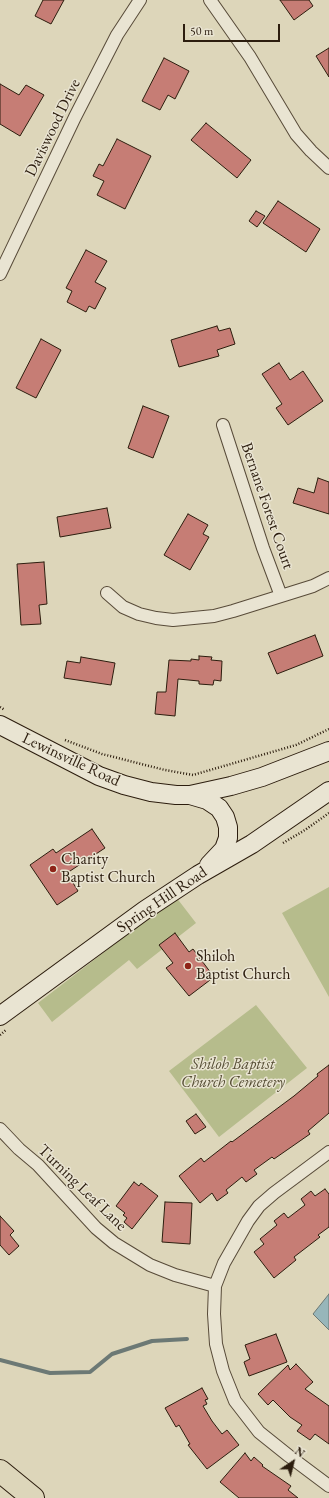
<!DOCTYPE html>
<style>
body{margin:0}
#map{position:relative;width:329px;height:1498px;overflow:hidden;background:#ddd6ba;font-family:"EB Garamond",serif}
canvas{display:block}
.north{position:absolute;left:273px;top:1442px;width:40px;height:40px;-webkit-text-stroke:3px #e9e4d2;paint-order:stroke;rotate:35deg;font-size:11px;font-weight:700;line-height:16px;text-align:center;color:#2c1d0e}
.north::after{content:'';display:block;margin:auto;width:14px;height:18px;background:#2c1d0e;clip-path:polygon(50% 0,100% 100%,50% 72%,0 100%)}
.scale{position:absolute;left:183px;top:24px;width:97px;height:18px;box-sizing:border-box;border:2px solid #2c1d0e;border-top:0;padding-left:5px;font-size:12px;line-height:14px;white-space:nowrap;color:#2c1d0e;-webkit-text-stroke:3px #e9e4d2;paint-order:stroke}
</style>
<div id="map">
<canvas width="329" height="1498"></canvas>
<div class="north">N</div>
<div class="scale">50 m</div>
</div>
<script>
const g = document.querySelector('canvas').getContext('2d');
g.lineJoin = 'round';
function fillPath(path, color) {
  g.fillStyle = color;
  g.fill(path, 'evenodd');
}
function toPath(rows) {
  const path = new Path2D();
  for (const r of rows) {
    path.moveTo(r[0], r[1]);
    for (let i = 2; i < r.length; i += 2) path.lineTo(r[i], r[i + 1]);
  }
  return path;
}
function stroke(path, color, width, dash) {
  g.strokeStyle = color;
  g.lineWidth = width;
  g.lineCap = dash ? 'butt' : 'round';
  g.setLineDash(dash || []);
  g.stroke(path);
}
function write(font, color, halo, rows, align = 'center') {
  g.font = font + ' "EB Garamond",serif';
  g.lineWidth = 3;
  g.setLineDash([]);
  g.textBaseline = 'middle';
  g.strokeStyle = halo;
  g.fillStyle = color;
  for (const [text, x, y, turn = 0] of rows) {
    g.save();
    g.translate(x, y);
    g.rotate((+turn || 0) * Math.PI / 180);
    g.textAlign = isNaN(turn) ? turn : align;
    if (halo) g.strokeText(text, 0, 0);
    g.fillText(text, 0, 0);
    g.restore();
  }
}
fillPath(toPath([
 [329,887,329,997,282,913],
 [176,897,196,923,137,969,129,960,52,1022,38,1003],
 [256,1005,307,1068,219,1137,169,1071]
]), '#b6bc8c');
const water = toPath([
 [329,1294,329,1330,313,1314,329,1294]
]);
fillPath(water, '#97b6ba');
stroke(water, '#6c7975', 1);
stroke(toPath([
 [0,1360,50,1373,90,1372,112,1354,152,1341,187,1339]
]), '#6c7975', 4);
const building = toPath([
 [43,0,64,0,51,24,35,16,43,0],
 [280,0,309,0,313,6,294,20,280,0],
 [329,48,329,77,316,56,329,48],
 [164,58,189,71,175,99,168,95,160,110,142,101,164,58],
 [0,84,19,95,26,85,44,95,20,136,0,124,0,84],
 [206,123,251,160,237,178,191,140,206,123],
 [117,139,151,156,125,209,97,195,104,181,93,176,99,164,103,166,117,139],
 [278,201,320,229,306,252,263,223,278,201],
 [256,211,265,216,257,227,249,221,256,211],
 [86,250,107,261,95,282,106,288,95,309,89,306,86,312,67,302,72,291,66,288,86,250],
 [217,326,219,331,230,328,235,344,217,350,219,356,179,367,171,340,217,326],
 [41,339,61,350,36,398,16,388,41,339],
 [279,363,290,380,303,371,323,401,288,425,276,408,282,404,262,374,279,363],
 [143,406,169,416,153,458,128,448,143,406],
 [318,478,329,482,329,514,293,503,298,488,314,493,318,478],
 [107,508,111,528,60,537,57,517,107,508],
 [188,514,208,525,203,534,209,537,190,570,164,555,188,514],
 [44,562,47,604,39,605,41,624,21,625,17,564,44,562],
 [315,635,323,656,277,674,268,653,315,635],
 [199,656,212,657,211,660,222,661,221,681,214,680,213,685,199,684,199,681,178,679,175,716,155,714,157,692,166,692,169,660,191,661,191,659,199,660,199,656],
 [81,657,115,663,111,685,64,678,67,661,80,663,81,657],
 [92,829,105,848,67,873,78,891,57,905,30,865,53,849,56,853,92,829],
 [175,933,189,952,193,949,214,977,189,996,166,968,173,963,159,945,175,933],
 [329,1065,329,1113,308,1131,310,1134,274,1159,272,1157,254,1170,257,1174,246,1182,242,1177,226,1190,228,1193,217,1201,212,1193,200,1203,179,1176,201,1158,204,1162,231,1141,232,1142,294,1096,318,1076,317,1074,329,1065],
 [196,1114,206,1127,195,1134,186,1121,196,1114],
 [134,1182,139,1186,141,1183,158,1196,132,1229,124,1222,127,1218,123,1215,125,1213,116,1206,134,1182],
 [325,1189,329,1194,329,1227,318,1235,320,1237,294,1257,296,1260,274,1278,254,1252,264,1244,260,1239,277,1225,274,1221,284,1213,288,1218,305,1205,301,1199,311,1191,315,1196,325,1189],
 [165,1202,192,1203,190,1244,162,1242,165,1202],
 [0,1216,14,1231,10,1235,19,1246,9,1255,0,1245,0,1216],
 [276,1334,287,1362,249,1376,244,1362,250,1359,245,1345,276,1334],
 [296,1364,313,1382,305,1389,329,1406,329,1444,315,1434,310,1440,297,1431,302,1425,290,1417,273,1400,268,1405,258,1394,288,1365,290,1370,296,1364],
 [202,1388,208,1399,205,1400,207,1404,203,1406,212,1421,222,1434,227,1430,239,1445,207,1469,188,1445,190,1444,179,1425,176,1427,165,1408,202,1388],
 [245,1453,251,1461,254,1457,263,1465,262,1466,291,1486,288,1490,298,1498,239,1498,220,1482,245,1453]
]);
fillPath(building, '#c67d75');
stroke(building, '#2c1d0e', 1);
const minor = toPath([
 [210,0,250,57,296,134,311,151,329,168],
 [0,274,75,117,117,35,140,0],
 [223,425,263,548,281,596],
 [107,593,123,607,139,614,156,618,173,620,214,616,233,611,313,586,329,578],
 [0,1129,19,1149,38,1165,96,1228,114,1243,150,1265,175,1275,215,1286],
 [329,1152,274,1193,259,1206,248,1221,224,1263,215,1286,214,1314,216,1344,223,1371,235,1401,259,1432,289,1456,329,1486]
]);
const secondary = toPath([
 [0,725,99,776,124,785,151,792,176,795,190,795,231,786,262,777,329,751],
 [190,795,207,800,219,808,225,817,228,827,228,838,224,849,209,865],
 [0,1016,145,910,198,875,252,844,329,791]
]);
const motorway = toPath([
 [0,1471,33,1498]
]);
stroke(minor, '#584b39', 14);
stroke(secondary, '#2c1d0e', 20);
stroke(motorway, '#2c1d0e', 24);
stroke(toPath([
 [0,707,5,710],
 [65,740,102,754,165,770,193,775,296,745,329,729],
 [283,843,305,830,329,813],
 [0,1035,6,1030]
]), '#2c1d0e', 2.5, [1, 2]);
stroke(minor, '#e9e4d2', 12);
stroke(secondary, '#e9e4d2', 18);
stroke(motorway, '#ddd6ba', 22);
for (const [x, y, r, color] of [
 [53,869,4,"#8f2418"],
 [188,966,4,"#8f2418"]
]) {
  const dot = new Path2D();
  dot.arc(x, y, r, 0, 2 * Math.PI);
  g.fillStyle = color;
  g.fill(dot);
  stroke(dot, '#e9e4d2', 1.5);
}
write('16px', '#2c1d0e', '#e9e4d2', [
 ["Daviswood Drive",53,128,-64],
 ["Bernane Forest Court",267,506,71],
 ["Lewinsville Road",71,760,25],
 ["Spring Hill Road",162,900,-34],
 ["Turning Leaf Lane",82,1188,44]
]);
write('16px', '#2c1d0e', '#e9e4d2', [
 ["Charity",61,860],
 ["Baptist Church",61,878],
 ["Shiloh",196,957],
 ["Baptist Church",196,975]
], 'left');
write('italic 16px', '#554d34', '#e9e4d2', [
 ["Shiloh Baptist",233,1065],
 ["Church Cemetery",233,1083]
]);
</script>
